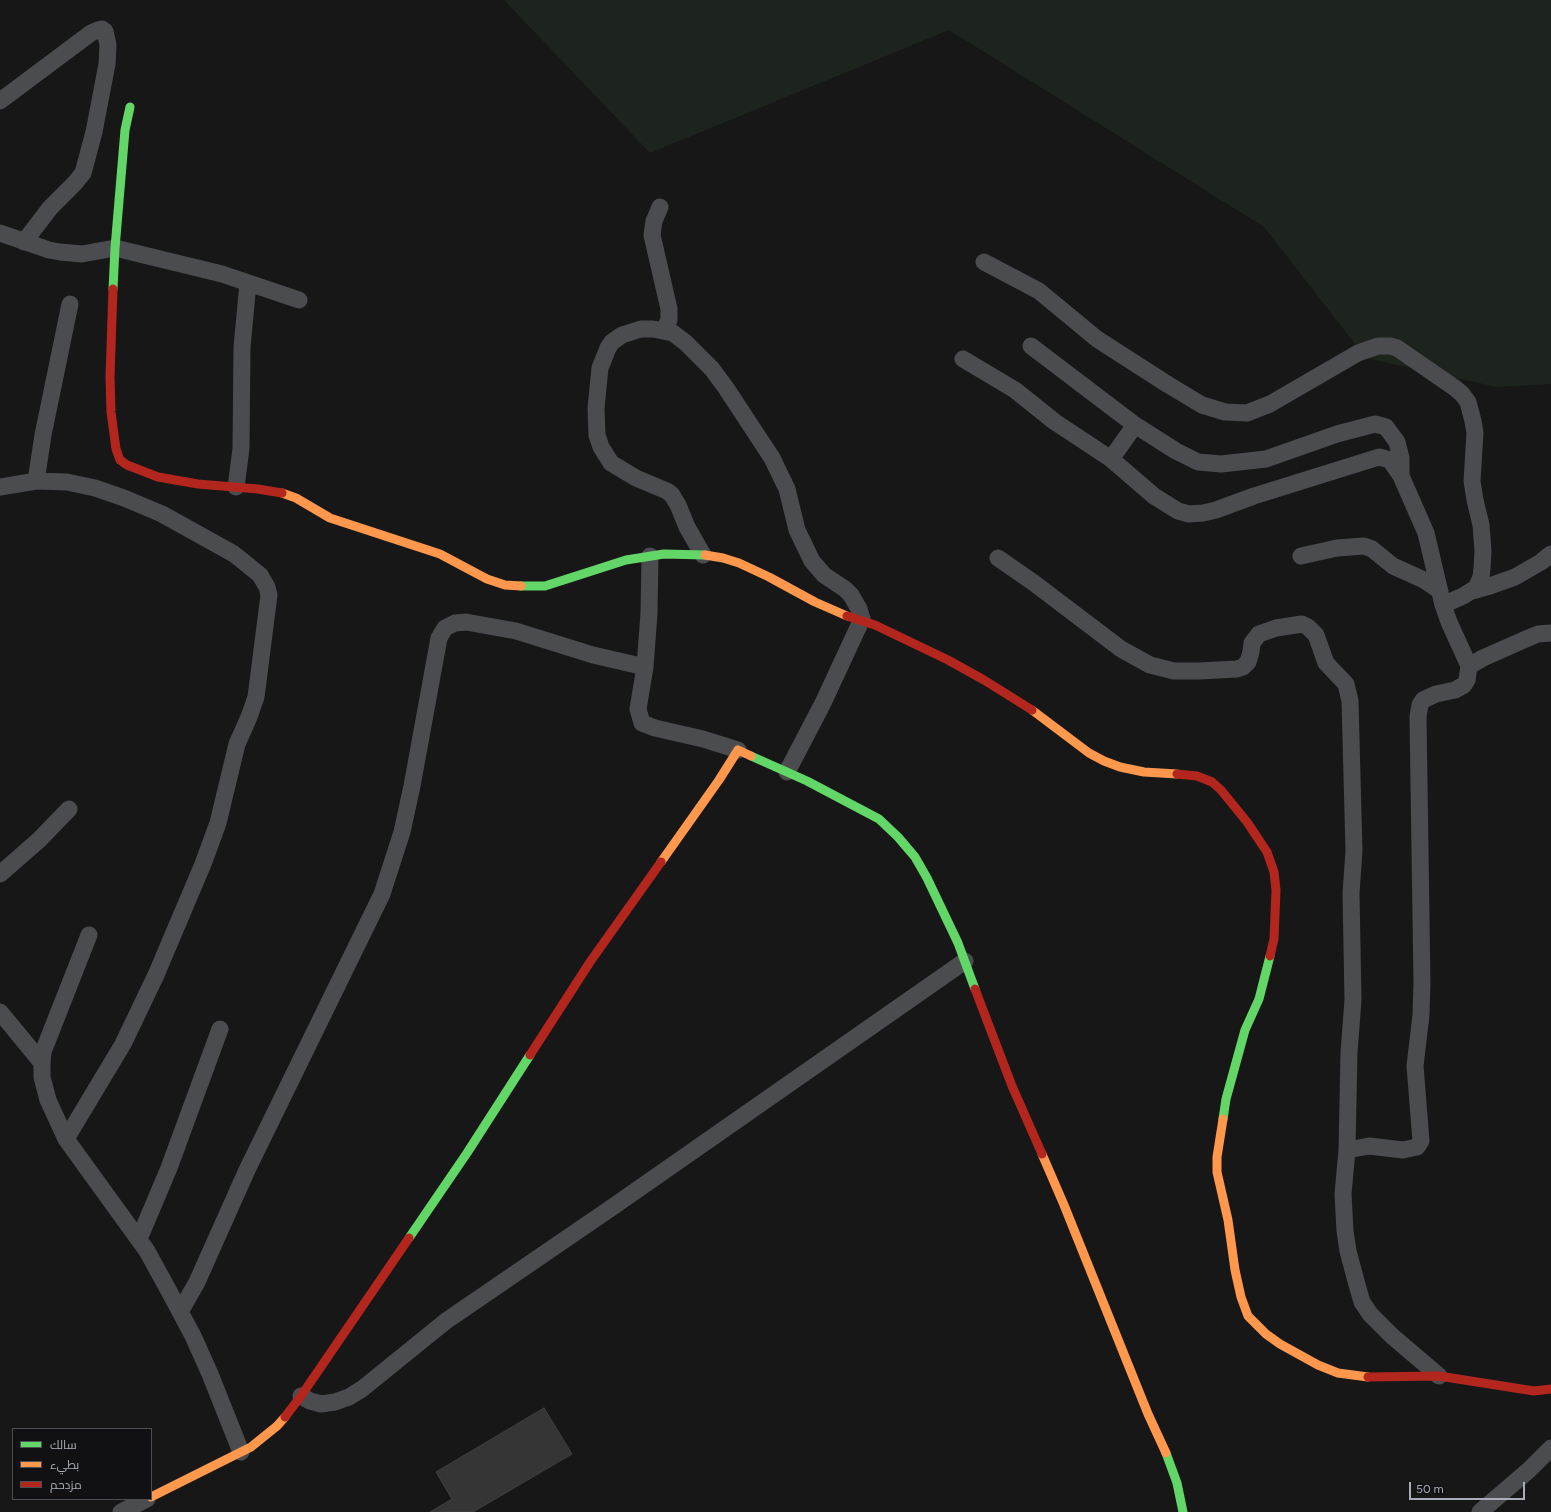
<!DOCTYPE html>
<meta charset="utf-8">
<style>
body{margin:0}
#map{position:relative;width:1551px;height:1512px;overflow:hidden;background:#171717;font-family:Figtree,Cairo,sans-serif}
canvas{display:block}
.legend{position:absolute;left:12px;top:1428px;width:140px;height:72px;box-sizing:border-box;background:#111113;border:1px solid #4d4f55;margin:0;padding:5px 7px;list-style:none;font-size:12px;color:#a8adb8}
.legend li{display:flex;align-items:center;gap:8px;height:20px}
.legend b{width:20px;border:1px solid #4d4f55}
.scale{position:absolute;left:1409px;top:1482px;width:116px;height:18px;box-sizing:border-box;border:2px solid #a8adb8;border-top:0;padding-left:5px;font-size:12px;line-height:14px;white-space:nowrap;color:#a8adb8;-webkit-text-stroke:3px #111113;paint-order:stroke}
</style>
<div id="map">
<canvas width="1551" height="1512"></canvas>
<ul class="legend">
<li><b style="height:5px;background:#63d668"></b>سالك</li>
<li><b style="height:5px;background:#ff974d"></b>بطيء</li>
<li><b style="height:5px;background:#b3261e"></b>مزدحم</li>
</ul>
<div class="scale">50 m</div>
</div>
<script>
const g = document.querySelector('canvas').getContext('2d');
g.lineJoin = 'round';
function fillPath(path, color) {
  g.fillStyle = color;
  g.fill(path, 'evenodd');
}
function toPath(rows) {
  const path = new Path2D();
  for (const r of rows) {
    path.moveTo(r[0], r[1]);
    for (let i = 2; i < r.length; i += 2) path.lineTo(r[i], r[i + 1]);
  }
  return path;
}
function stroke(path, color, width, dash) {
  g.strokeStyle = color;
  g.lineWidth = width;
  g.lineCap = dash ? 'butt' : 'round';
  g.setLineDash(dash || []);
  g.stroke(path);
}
fillPath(toPath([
 [504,0,1551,0,1551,384,1497,387,1366,358,1264,227,949,30,650,153]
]), '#1d241e');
const building = toPath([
 [544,1408,572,1454,473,1512,430,1512,452,1499,436,1472,544,1408]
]);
fillPath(building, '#353536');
stroke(building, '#3f4043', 1);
stroke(toPath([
 [0,101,91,33,98,30,102,29,105,31,108,45,107,64,94,132,83,173,75,183,50,208,24,242],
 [660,207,654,221,652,235,669,309,669,320,663,331],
 [0,233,49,250,60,252,82,254,115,248,222,274,299,300],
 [984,262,1039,291,1097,339,1167,384,1202,405,1225,412,1247,413,1270,404,1358,353,1378,346,1390,346,1397,348,1455,388,1462,394,1468,402,1473,421,1475,433,1472,481,1475,500,1481,525,1483,551,1482,568,1481,577,1476,588,1463,596,1443,605],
 [1031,346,1135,425,1176,451,1198,462,1221,464,1266,459,1337,434,1375,424,1386,427,1397,442,1401,458,1401,476],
 [963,359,1015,390,1055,422,1111,459,1154,496,1178,511,1189,514,1203,513,1216,510,1254,496,1379,457,1390,460,1401,476,1426,533,1443,605,1449,622,1469,666,1467,680,1464,685,1455,690,1436,694,1423,700,1420,705,1418,717,1422,983,1421,1015,1415,1066,1421,1141,1417,1147,1403,1150,1369,1146,1347,1150],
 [1111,459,1135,425],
 [36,481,43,435,70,304],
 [0,487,36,481,67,482,95,488,124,498,162,514,234,554,260,575,267,587,269,595,256,697,249,717,237,744,218,823,203,864,156,975,123,1044,66,1139],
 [236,487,241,449,242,347,248,283],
 [703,555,687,527,678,505,672,495,667,491,636,478,611,463,601,447,597,435,596,408,600,368,608,348,612,342,622,335,641,329,653,329,673,333,686,343,712,369,726,388,772,458,787,489,797,530,812,561,824,575,845,589,851,595,859,609,862,619,823,703,787,772],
 [650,556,649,613,645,667,638,709,642,723,655,728,703,739,738,750],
 [1301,556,1337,548,1364,546,1372,549,1393,566,1424,580,1440,591],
 [998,558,1034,583,1121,649,1150,665,1174,671,1199,671,1237,669,1243,667,1248,662,1251,652,1252,643,1259,634,1276,628,1302,624,1308,627,1316,635,1326,663,1346,684,1350,701,1354,851,1351,893,1353,1000,1349,1052,1347,1150,1343,1194,1345,1231,1348,1251,1356,1281,1362,1302,1370,1314,1392,1336,1439,1376],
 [1472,591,1490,586,1515,577,1541,562,1551,554],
 [1469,666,1483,658,1526,639,1538,634,1551,633],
 [0,874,39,840,69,809],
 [89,935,43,1052,42,1063,42,1077,48,1100,66,1139,147,1251,170,1293,193,1336,210,1374,241,1452],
 [0,1012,42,1063],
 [139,1239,169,1168,220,1029],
 [180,1312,197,1282,247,1170,382,894,402,832,412,786,439,638,445,628,455,623,466,622,516,631,593,655,645,667],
 [301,1396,310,1401,321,1404,335,1402,349,1397,362,1389,446,1321,614,1206,965,961],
 [121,1512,147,1499],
 [1480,1512,1529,1470,1551,1448]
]), '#4b4c50', 17);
stroke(toPath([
 [113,289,115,248,125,130,130,107],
 [521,586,545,586,626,560,664,554,705,555],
 [751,756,807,781,879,819,898,837,915,857,927,878,958,943,975,989],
 [1223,1119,1226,1099,1245,1030,1259,999,1270,956],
 [409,1238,467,1153,530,1055],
 [1166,1453,1177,1483,1183,1512]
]), '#63d668', 9);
stroke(toPath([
 [282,493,296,498,330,518,440,554,487,579,505,585,521,586],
 [705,555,723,558,739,563,769,577,815,602,847,616],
 [1032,710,1089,753,1104,761,1120,767,1144,772,1177,774],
 [661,862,719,780,738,750,751,756],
 [1223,1119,1217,1157,1217,1172,1228,1220,1235,1270,1241,1297,1248,1316,1266,1334,1280,1344,1318,1365,1338,1373,1368,1377],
 [1042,1154,1064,1205,1148,1414,1166,1453],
 [151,1497,251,1447,277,1426,285,1417]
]), '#ff974d', 9);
stroke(toPath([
 [113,289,110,377,111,412,116,449,120,460,127,465,158,477,198,484,258,489,282,493],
 [847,616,875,625,948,660,984,680,1032,710],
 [1177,774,1197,776,1212,782,1221,790,1247,822,1267,852,1274,872,1276,890,1274,939,1270,956],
 [975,989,1012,1086,1042,1154],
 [530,1055,590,962,661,862],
 [1368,1377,1439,1376,1534,1391,1551,1389],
 [285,1417,301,1396,409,1238]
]), '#b3261e', 9);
</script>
